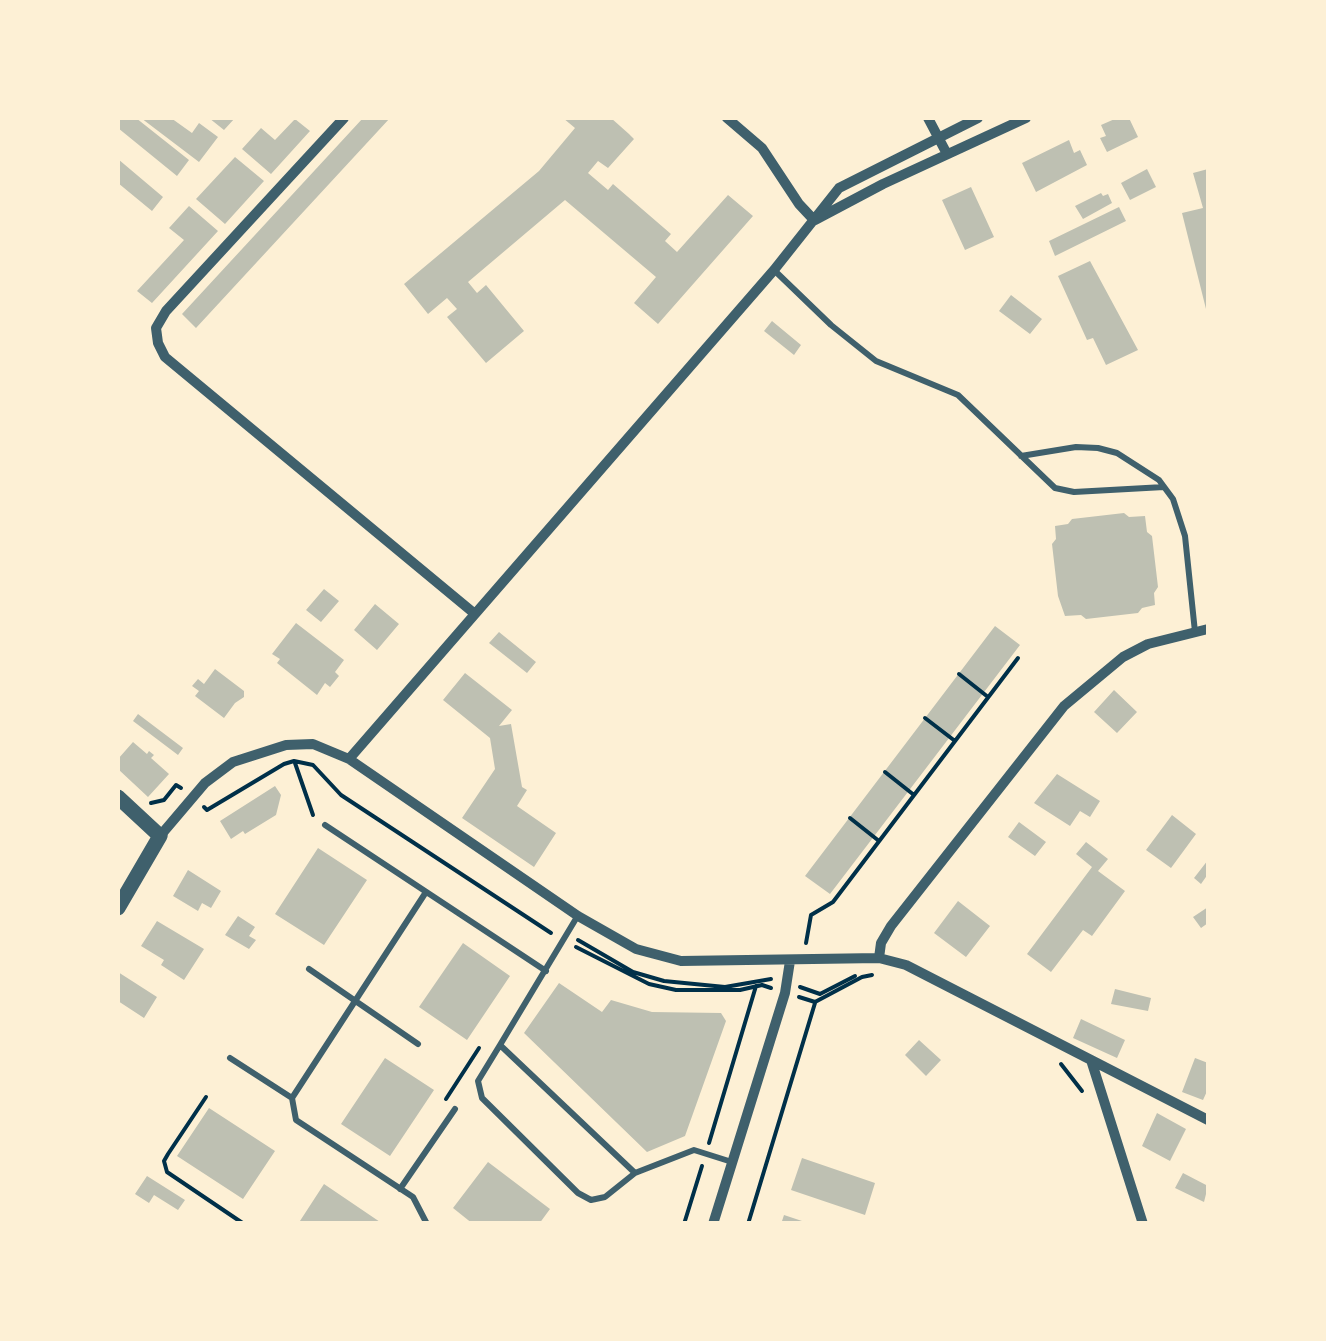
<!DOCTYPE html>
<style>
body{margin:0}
#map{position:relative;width:1326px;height:1341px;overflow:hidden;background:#fdf0d5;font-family:"Asap Condensed",sans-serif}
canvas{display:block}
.frame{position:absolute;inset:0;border:120px solid #fdf0d5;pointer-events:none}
</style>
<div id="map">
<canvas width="1326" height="1341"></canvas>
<div class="frame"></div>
</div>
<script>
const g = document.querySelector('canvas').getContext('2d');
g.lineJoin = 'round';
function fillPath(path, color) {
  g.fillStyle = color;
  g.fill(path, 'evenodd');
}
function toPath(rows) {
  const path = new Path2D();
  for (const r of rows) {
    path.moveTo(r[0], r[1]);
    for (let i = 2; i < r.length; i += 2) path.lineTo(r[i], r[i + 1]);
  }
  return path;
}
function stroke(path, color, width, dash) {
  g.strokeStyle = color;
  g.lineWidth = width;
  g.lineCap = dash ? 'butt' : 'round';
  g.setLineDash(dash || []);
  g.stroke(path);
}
fillPath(toPath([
 [118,118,136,118,189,160,177,176,118,128],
 [141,118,171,118,192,133,199,123,218,137,199,162],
 [209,118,235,118,224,130],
 [363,118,390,118,196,328,182,314],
 [563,118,611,118,629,134,634,139,608,168,598,161,588,173,608,190,613,184,671,234,665,241,677,252,728,195,753,216,658,324,634,303,656,277,565,200,468,282,477,293,486,285,524,331,486,363,447,317,457,309,447,298,428,314,404,284,539,171,575,128],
 [1117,118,1129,118,1138,137,1107,152,1100,138,1106,136,1101,125],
 [295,119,310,131,271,174,242,149,261,128,275,140],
 [1069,140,1074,153,1080,150,1087,165,1036,192,1022,163],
 [235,157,264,181,225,224,196,199],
 [118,159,163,197,152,211,118,183],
 [1147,169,1156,187,1130,200,1121,183],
 [1208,169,1208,313,1207,313,1182,213,1203,208,1193,173],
 [971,187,994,237,965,250,942,200],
 [1101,193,1103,196,1108,194,1112,203,1083,219,1075,206],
 [189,206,218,231,152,303,137,291,184,240,169,228],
 [1119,207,1126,221,1055,256,1049,241],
 [1090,261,1138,350,1106,365,1093,338,1087,340,1058,276],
 [1011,295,1042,319,1030,334,999,311],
 [772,321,801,345,794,355,764,331],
 [1124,513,1129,517,1145,516,1147,532,1152,536,1158,587,1154,593,1155,605,1142,608,1138,613,1086,619,1081,615,1065,616,1058,596,1052,544,1056,539,1055,526,1068,524,1072,519],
 [324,589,339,601,321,622,306,610],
 [375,604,399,624,377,650,354,630],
 [296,623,344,660,335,672,339,676,330,687,325,683,317,695,277,663,280,659,272,654],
 [995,626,1020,645,830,894,805,876],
 [499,632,536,662,527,673,489,643],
 [215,669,244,691,244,697,235,703,224,718,195,696,199,691,192,686,198,679,204,684],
 [465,673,512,710,499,726,511,724,522,787,527,790,517,806,556,833,534,867,462,818,495,769,490,738,443,700],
 [1114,690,1137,712,1117,733,1094,712],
 [138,714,183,748,178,755,133,721],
 [133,742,147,754,149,751,154,755,151,758,169,774,148,797,118,769,118,759],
 [1057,774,1100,801,1090,817,1080,811,1070,826,1034,803],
 [275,786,281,795,276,815,245,834,243,831,231,839,220,821],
 [1172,815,1196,834,1171,868,1146,850],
 [1019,822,1046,842,1035,856,1008,837],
 [1086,842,1108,859,1098,871,1125,891,1092,936,1083,930,1051,972,1027,954,1092,867,1076,854],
 [318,848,367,880,324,945,275,914],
 [1208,860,1208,874,1201,884,1194,878],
 [188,870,221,891,211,908,202,903,198,911,173,896],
 [958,901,990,926,966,957,934,933],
 [1208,907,1208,923,1201,928,1193,917],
 [238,916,255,927,249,936,256,940,249,949,225,935],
 [157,921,204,949,184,980,161,965,164,960,141,946],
 [463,943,510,976,467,1040,419,1007],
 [118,972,157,997,144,1018,118,1001],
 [559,983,602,1012,611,1000,652,1012,721,1013,726,1021,685,1136,647,1152,524,1033],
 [1115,989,1151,998,1148,1011,1111,1004],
 [1081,1019,1125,1040,1117,1058,1073,1038],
 [919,1040,941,1060,926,1076,905,1055],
 [385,1058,434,1090,390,1156,341,1124],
 [1195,1058,1208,1063,1208,1089,1203,1100,1182,1092],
 [209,1108,275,1151,243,1199,177,1156],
 [1157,1113,1186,1129,1170,1161,1142,1146],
 [802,1158,875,1183,865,1215,791,1190],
 [488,1162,550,1209,539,1224,473,1224,453,1208],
 [1183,1173,1208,1186,1204,1202,1175,1188],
 [147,1176,185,1200,178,1210,154,1195,149,1203,135,1194],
 [324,1184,383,1224,298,1224],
 [784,1215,808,1223,808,1224,781,1224]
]), '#bec0b2');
stroke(toPath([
 [959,674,988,697],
 [925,718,955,741],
 [295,763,313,815],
 [885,772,914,795],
 [151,803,164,800,176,785,181,788],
 [204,807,207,810,284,764,294,761,313,765,341,795,551,933],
 [850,818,879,841],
 [578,940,633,972,664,981,725,987,771,979],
 [806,943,811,915,833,902,1018,658],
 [576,947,649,984,676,990,740,990,762,985,771,988],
 [800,987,820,994,855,976],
 [799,997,815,1002,862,977,872,975],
 [1061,1064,1082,1091],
 [206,1097,168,1154,164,1161,167,1172,244,1224],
 [446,1099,479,1048],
 [709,1143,756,986],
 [684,1224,702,1166],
 [748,1224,815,1003]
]), '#003049', 4);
stroke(toPath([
 [775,271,831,325,876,361,958,395,1055,488,1074,492,1164,487],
 [1021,456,1076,447,1098,448,1117,453,1159,480,1173,499,1185,536,1195,632],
 [325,825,546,971],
 [426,892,292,1098,296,1120,413,1197,427,1224],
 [577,917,500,1045,635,1173,694,1150,732,1162],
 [309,969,418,1044],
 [500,1045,478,1081,482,1098,578,1193,591,1200,605,1197,635,1173],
 [230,1058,292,1098],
 [400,1189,455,1109]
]), '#3f606c', 6);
stroke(toPath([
 [344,118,166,311,156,328,158,343,165,357,475,614],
 [727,118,762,148,799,204,814,220],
 [928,118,947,154],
 [815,220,883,184,1026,118],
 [349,759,774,270,839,188,978,118],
 [160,836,205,783,233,762,286,745,313,744,349,759,578,916,636,949,681,961,879,958,906,965,1208,1120],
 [879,958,881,943,891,926,1064,706,1123,657,1148,644,1208,629],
 [1091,1060,1143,1224],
 [713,1224,785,993,790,961]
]), '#3f606c', 10);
stroke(toPath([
 [118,797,160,836,118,908]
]), '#3f606c', 15);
</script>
